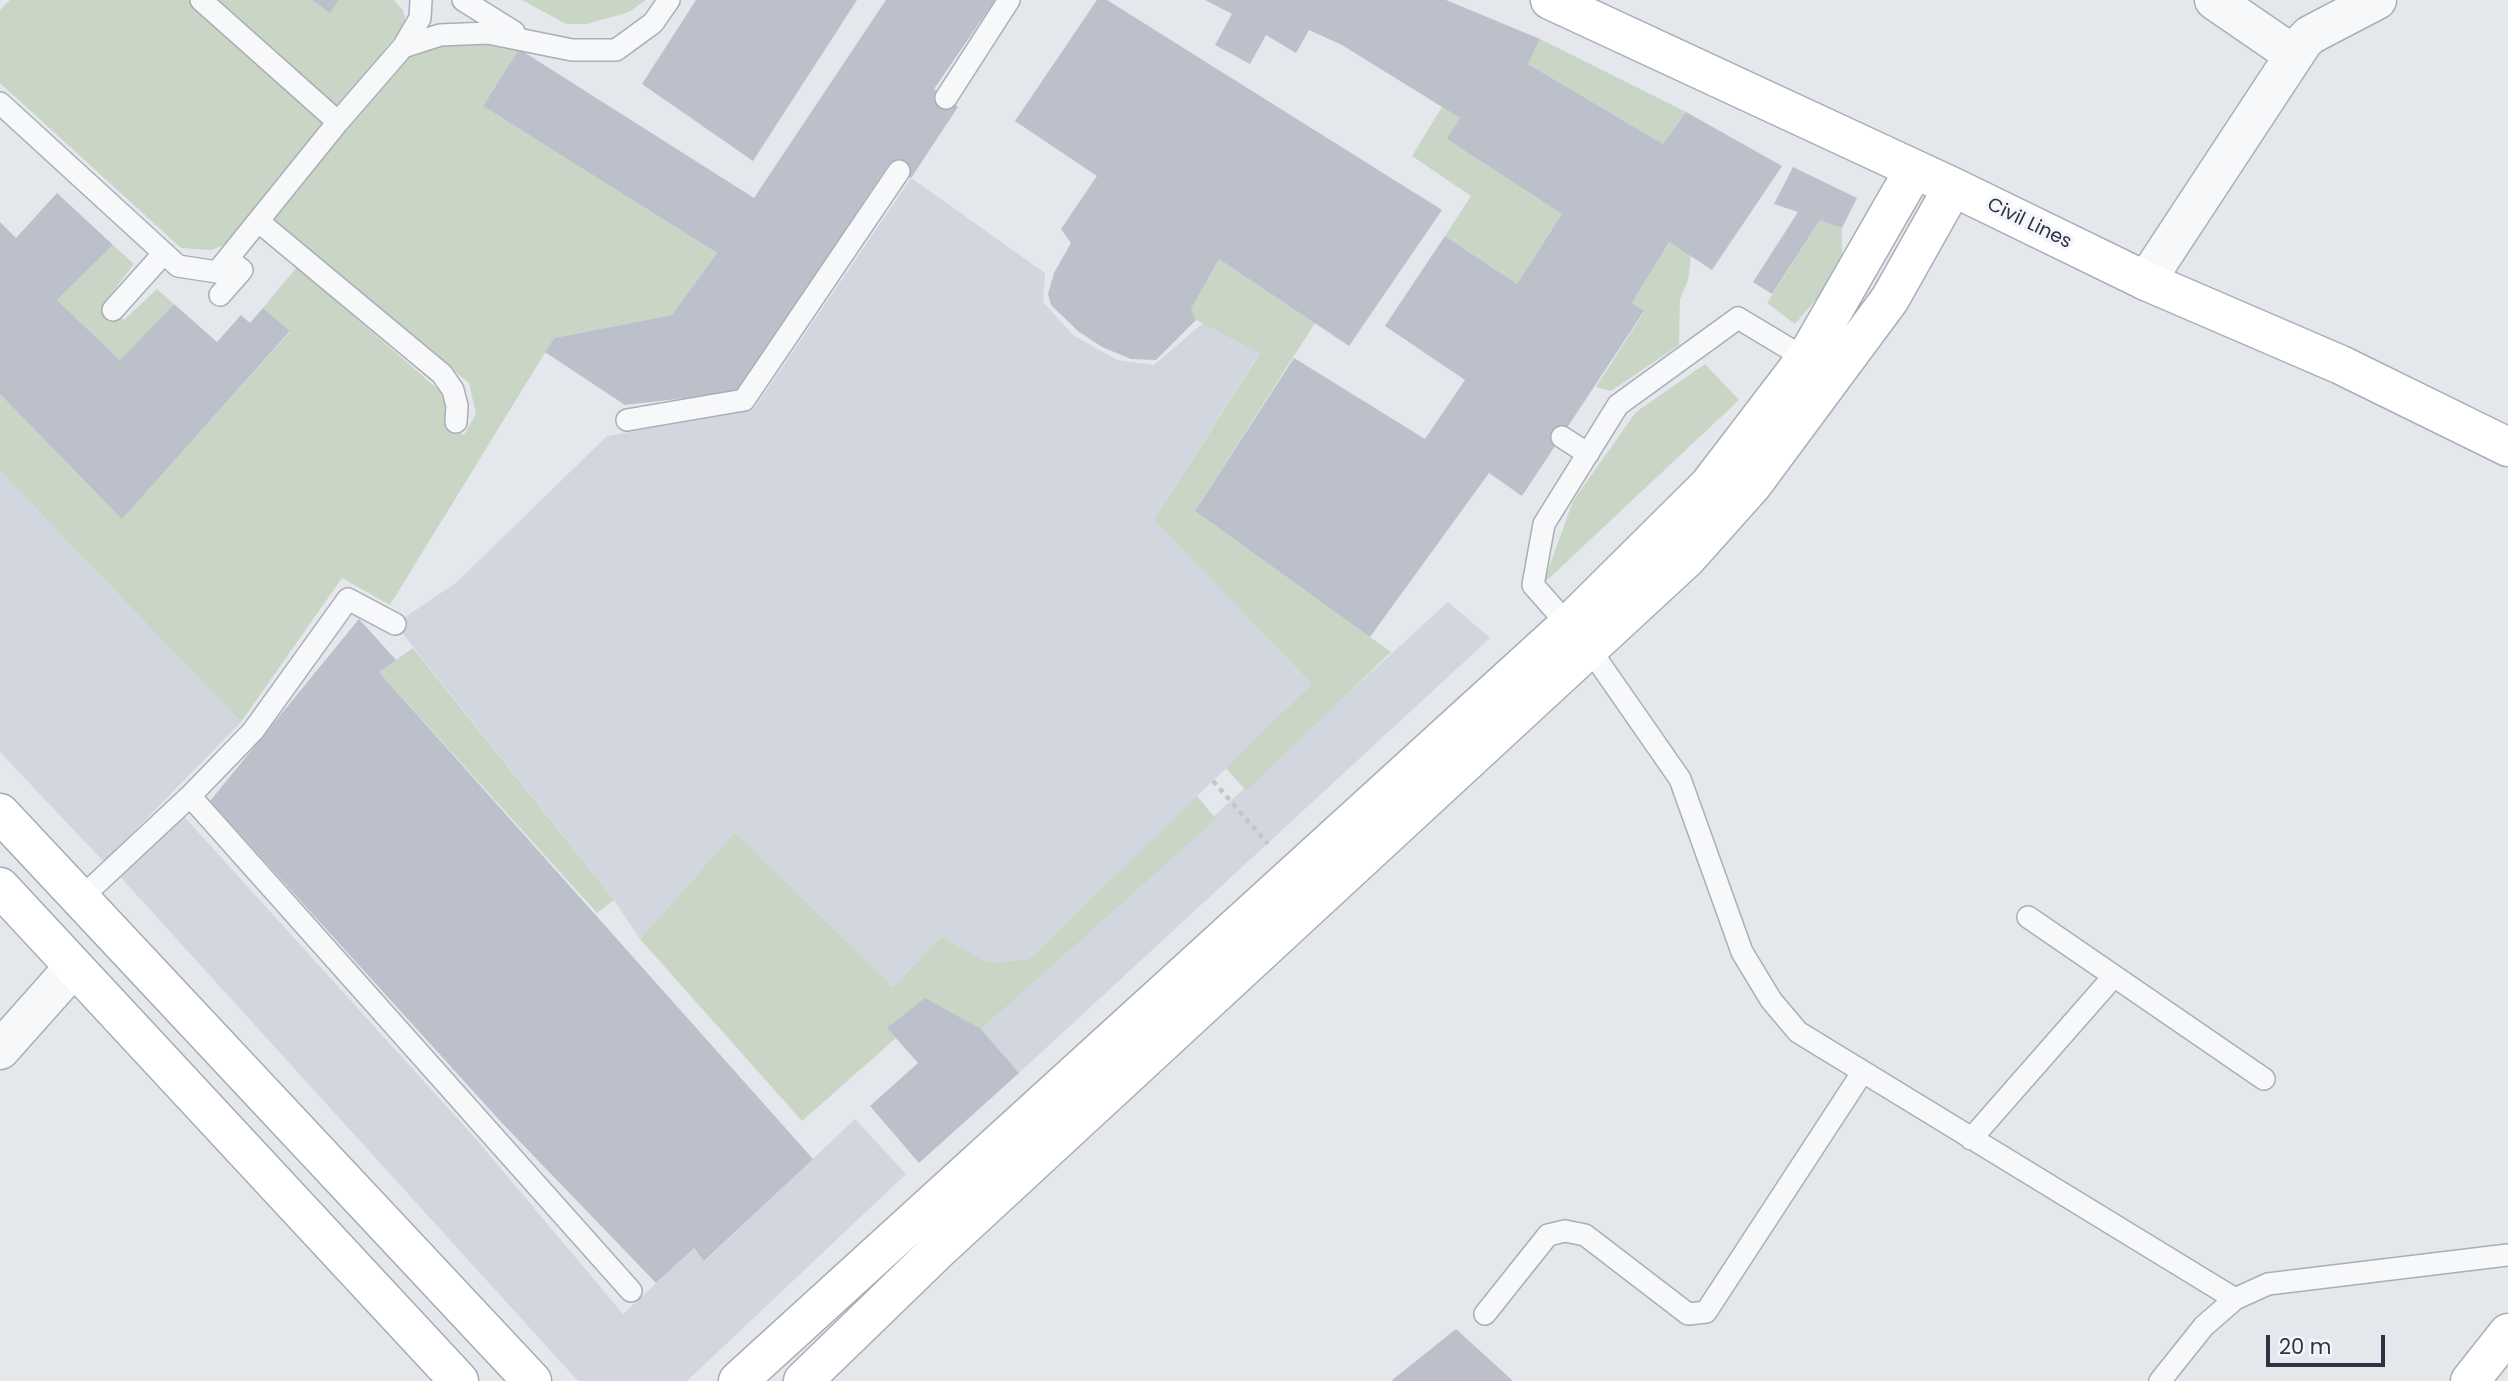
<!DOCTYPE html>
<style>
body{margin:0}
#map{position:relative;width:2508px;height:1381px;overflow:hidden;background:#e4e7ec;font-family:Poppins,sans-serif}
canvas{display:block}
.scale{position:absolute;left:2266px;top:1335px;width:119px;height:32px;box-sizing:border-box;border:4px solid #2b3445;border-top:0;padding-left:9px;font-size:21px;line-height:24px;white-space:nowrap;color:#2b3445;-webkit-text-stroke:5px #f4f6f9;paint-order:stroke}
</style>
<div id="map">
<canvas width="2508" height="1381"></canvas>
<div class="scale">20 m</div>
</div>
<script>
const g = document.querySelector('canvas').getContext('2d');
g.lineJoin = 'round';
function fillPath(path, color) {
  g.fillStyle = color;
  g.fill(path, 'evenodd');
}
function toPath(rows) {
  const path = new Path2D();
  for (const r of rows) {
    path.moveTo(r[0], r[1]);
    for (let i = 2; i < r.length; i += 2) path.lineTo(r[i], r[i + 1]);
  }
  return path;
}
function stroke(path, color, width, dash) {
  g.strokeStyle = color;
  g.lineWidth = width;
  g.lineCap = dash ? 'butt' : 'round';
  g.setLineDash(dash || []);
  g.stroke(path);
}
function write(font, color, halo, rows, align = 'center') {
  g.font = font + ' Poppins,sans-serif';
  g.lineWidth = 7;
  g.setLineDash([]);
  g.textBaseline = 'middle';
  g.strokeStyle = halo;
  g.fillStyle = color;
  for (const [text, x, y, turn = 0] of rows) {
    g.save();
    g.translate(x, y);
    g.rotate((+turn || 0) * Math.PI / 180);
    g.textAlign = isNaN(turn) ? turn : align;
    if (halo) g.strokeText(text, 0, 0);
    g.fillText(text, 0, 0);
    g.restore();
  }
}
fillPath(toPath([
 [911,178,1045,273,1043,302,1073,335,1117,360,1154,365,1203,323,1260,352,1154,520,1313,684,1029,959,990,963,941,937,893,987,735,832,640,939,614,900,395,624,457,582,607,436,753,410],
 [0,471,241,722,104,862,0,752],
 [1448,602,1490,638,1019,1073,981,1029],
 [179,811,476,1139,623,1314,694,1248,705,1261,855,1119,906,1174,687,1381,578,1381,115,871]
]), '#d2d6de');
fillPath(toPath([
 [10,0,189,0,328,123,232,241,212,250,181,248,0,83,0,10],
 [214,0,312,0,330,12,339,0,394,0,403,10,406,23,337,111],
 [522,0,646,0,629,12,587,24,566,24],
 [1540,39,1686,112,1663,144,1528,64],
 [487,41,519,49,483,106,717,253,672,315,554,338,390,605,342,578,241,722,0,471,0,394,122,518,290,332,263,308,297,267,440,391,446,401,445,423,464,435,476,414,469,383,270,221,408,55,442,43],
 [1442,107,1460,118,1448,139,1562,214,1517,284,1445,236,1471,196,1412,156],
 [1820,220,1842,228,1842,269,1795,324,1767,303],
 [1669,242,1691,256,1688,280,1680,299,1679,345,1611,391,1596,387,1644,312,1632,303],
 [113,245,134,264,105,302,124,320,157,289,174,304,120,360,57,300],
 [1219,259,1315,323,1195,511,1391,652,1246,791,1226,768,1312,684,1154,520,1260,353,1196,320,1191,309],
 [1705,364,1739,400,1543,584,1573,501,1636,412],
 [413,648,614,900,597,913,379,672],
 [1197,796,1216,819,981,1029,887,1028,896,1038,802,1121,640,939,735,832,893,987,941,937,990,963,1029,959]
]), '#c9d6c5');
fillPath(toPath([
 [312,0,339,0,330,13],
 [696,0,857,0,753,161,642,84],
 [886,0,995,0,934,89,958,107,911,178,889,164,737,392,625,405,545,352,554,338,672,315,717,253,483,106,519,49,754,198],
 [1097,0,1107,0,1442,210,1349,346,1219,259,1191,309,1196,320,1156,360,1131,359,1102,347,1078,331,1051,305,1048,294,1054,273,1071,243,1061,229,1097,176,1015,121],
 [1205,0,1446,0,1540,39,1528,64,1663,144,1686,112,1782,166,1712,270,1669,242,1632,303,1644,311,1522,496,1489,473,1370,637,1195,511,1294,358,1425,439,1465,380,1385,326,1445,236,1517,284,1562,214,1447,139,1460,118,1342,45,1309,30,1296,53,1266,35,1250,64,1215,45,1232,14],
 [1793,167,1857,198,1842,228,1820,220,1772,294,1753,282,1798,212,1774,204],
 [57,193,113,245,57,300,120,360,174,304,217,342,241,315,250,323,263,308,290,331,122,519,0,394,0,222,16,238],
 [359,619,396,660,379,672,813,1159,704,1261,694,1248,656,1283,502,1123,210,801],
 [925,998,981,1029,1019,1073,919,1163,870,1106,918,1063,887,1028],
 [1456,1329,1513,1381,1391,1381]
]), '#bbc0ca');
const service = toPath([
 [463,0,514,32],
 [403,47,420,18,421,0],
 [946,98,1009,0],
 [0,103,178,266,217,272,338,122,201,0],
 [338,122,403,47,440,35,488,33,572,50,616,50,653,23,669,0],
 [258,221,442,374,453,390,457,406,456,422],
 [220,295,242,270,228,259],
 [113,310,164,253],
 [1813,363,1738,318,1618,405,1544,524,1533,585,1591,651,1680,779,1742,952,1771,1000,1798,1032,2235,1299],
 [627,420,744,400,899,171],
 [1562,437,1588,454],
 [190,796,631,1291],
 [81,898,190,796,253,731,348,599,395,624],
 [2028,917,2264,1079],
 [1971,1139,2114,976],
 [1485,1314,1548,1235,1565,1231,1585,1235,1688,1314,1706,1312,1862,1073],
 [2160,1381,2204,1326,2235,1299,2268,1284,2508,1255]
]);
const minor = toPath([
 [2214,0,2294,55],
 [2146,281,2303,42,2310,35,2377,0],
 [0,1050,73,968]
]);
const secondary = toPath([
 [1550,0,1953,187,2146,281,2341,365,2508,447],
 [738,1381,1569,624,1709,485,1806,358,1914,170],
 [803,1381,937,1251,1686,559,1753,484,1890,299,1953,187],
 [2470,1381,2508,1333]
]);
const primary = toPath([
 [0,813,532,1381],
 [0,887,459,1381]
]);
stroke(service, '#a9aeb7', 24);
stroke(minor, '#a9aeb7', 41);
stroke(secondary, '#a9aeb7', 41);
stroke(primary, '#a3abb8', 41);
stroke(toPath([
 [1213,781,1268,844]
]), '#c2c5cb', 4.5, [5, 5]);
stroke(service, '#f7f8fa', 21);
stroke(minor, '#f7f8fa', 38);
stroke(secondary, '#fff', 38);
stroke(primary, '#fff', 38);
write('19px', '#2b3445', '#f4f6f9', [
 ["Civil Lines",2029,224,26]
]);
</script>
